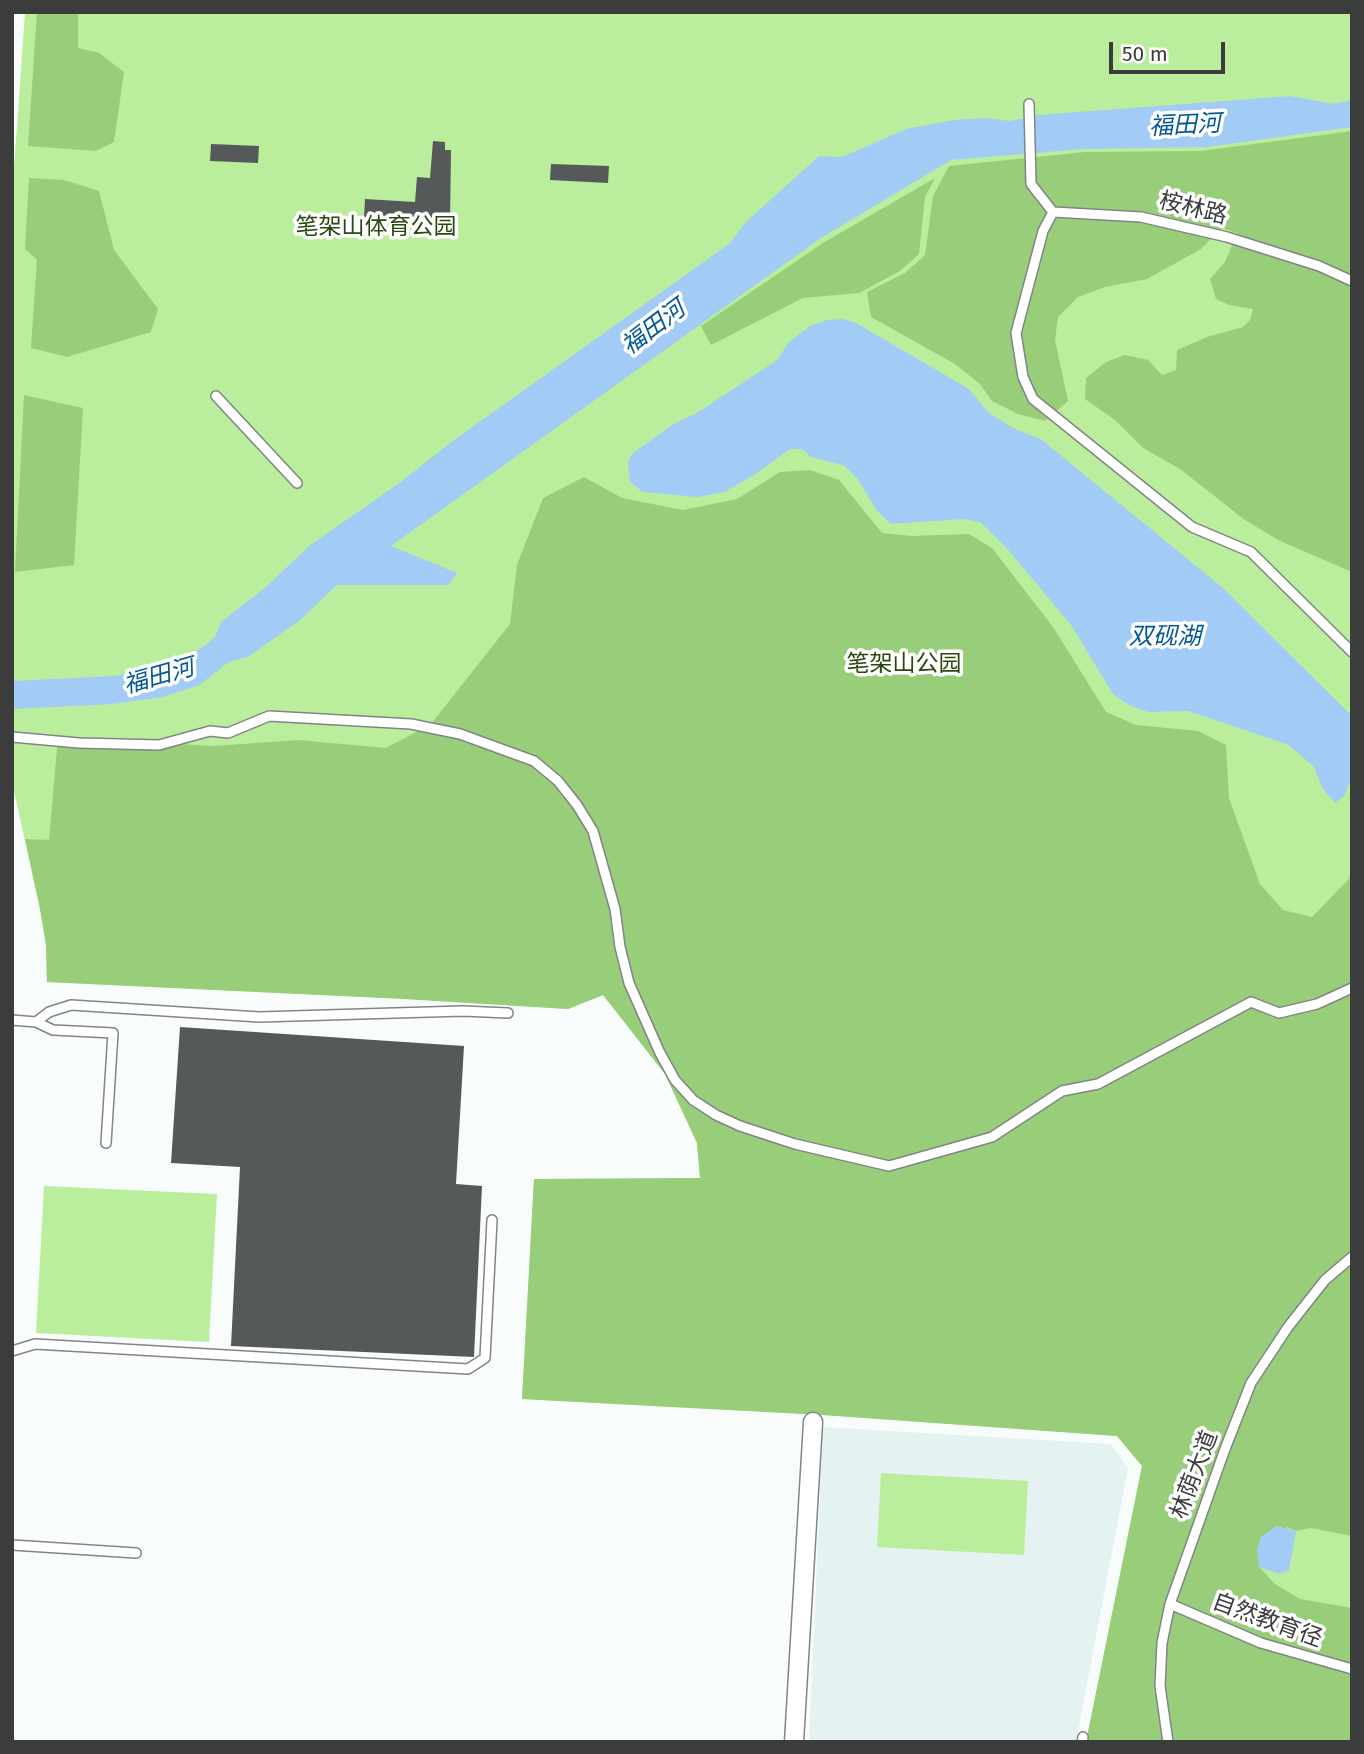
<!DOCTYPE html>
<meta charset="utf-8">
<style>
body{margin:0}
#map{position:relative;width:1364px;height:1754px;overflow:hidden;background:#f8fdfc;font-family:"Fira Sans",sans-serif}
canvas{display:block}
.frame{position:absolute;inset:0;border:14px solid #3b3d3d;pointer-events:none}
.scale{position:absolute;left:1109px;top:42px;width:116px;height:32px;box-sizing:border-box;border:4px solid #3b3d3d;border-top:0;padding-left:9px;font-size:21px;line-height:24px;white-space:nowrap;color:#3b3d3d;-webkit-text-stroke:5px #fff;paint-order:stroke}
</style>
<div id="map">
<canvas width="1364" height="1754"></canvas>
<div class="frame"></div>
<div class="scale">50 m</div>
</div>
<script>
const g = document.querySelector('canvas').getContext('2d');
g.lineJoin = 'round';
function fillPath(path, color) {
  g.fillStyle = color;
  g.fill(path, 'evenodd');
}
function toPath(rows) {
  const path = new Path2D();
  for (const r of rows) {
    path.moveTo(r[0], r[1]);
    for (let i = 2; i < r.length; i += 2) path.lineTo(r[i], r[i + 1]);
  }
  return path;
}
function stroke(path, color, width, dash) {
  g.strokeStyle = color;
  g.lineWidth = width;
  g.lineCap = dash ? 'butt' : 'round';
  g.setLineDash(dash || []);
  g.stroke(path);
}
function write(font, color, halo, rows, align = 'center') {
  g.font = font + ' "Fira Sans","Noto Sans SC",sans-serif';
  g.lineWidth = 7;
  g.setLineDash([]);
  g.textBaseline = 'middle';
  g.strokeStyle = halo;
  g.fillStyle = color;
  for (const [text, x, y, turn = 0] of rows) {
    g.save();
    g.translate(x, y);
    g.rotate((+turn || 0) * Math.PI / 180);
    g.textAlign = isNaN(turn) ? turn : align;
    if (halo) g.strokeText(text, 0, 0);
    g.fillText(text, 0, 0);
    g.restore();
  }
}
fillPath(toPath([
 [823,1427,1111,1444,1128,1468,1076,1742,809,1742]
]), '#e4f2f1');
fillPath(toPath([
 [25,12,1352,12,1352,1742,1086,1742,1142,1466,1117,1436,823,1415,522,1399,534,1179,700,1178,697,1143,665,1074,603,995,568,1009,405,999,47,982,46,945,40,909,12,782,12,197],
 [44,1186,217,1194,209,1342,36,1333],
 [881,1473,1028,1481,1024,1555,877,1547]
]), '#baee9d');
fillPath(toPath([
 [37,12,78,12,78,48,99,53,124,72,114,142,96,151,28,146],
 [1352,131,1352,572,1280,541,1245,520,1180,469,1143,448,1115,420,1085,399,1086,378,1106,362,1125,355,1148,360,1162,375,1176,370,1177,350,1207,337,1243,327,1250,320,1253,309,1229,305,1216,299,1210,279,1225,262,1237,233,1222,228,1201,249,1147,279,1105,287,1078,297,1058,317,1055,340,1068,401,1045,421,1018,414,992,401,980,384,955,364,871,317,867,292,905,273,925,255,933,196,949,166,1085,152,1201,151],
 [29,178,64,180,99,191,114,250,158,309,151,332,67,357,31,348,37,260,25,249],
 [935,178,925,197,919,254,900,271,859,293,803,298,711,345,701,326,823,243],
 [24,395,83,408,74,565,15,572],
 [810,470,839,480,882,533,911,536,969,534,992,548,1053,627,1106,712,1136,725,1198,731,1226,745,1229,798,1260,884,1283,910,1312,917,1349,879,1352,866,1352,1536,1311,1528,1296,1531,1287,1527,1259,1567,1275,1584,1300,1599,1352,1608,1352,1742,1086,1742,1142,1466,1117,1436,823,1415,522,1399,534,1179,700,1178,697,1143,665,1074,603,995,568,1009,405,999,47,982,46,945,40,909,25,839,49,840,58,737,214,746,298,740,386,748,431,724,510,624,517,565,543,498,584,477,622,498,683,510,737,499,780,472]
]), '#98cd7a');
fillPath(toPath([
 [1290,96,1333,104,1352,100,1352,127,1207,147,1084,149,951,160,821,238,391,546,457,573,449,585,337,585,300,620,248,657,225,663,211,647,221,622,266,587,309,546,398,484,454,440,729,244,747,221,819,156,842,157,906,129,954,120,984,118,1010,121,1039,115],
 [843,319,856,323,969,389,988,412,1011,427,1042,440,1223,588,1352,716,1352,777,1344,796,1335,803,1323,789,1314,767,1289,745,1188,711,1148,712,1129,705,1113,694,1071,625,1005,546,980,522,963,519,891,524,877,511,857,478,845,466,811,457,802,449,790,449,754,475,724,492,698,497,643,492,630,482,628,462,633,453,675,423,697,413,777,360,789,342,810,326,827,320],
 [1276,1526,1296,1531,1289,1570,1280,1574,1259,1567,1257,1550,1261,1537]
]), '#a2ccf6');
stroke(toPath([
 [14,695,113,690,157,684,192,673,247,630]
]), '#a2ccf6', 28);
fillPath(toPath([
 [433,141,445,142,445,150,451,150,450,223,364,218,365,199,415,202,417,177,430,178],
 [211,144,259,146,258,163,210,161],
 [551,164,609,166,608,183,550,180],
 [180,1027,464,1046,456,1184,482,1186,474,1357,231,1346,240,1167,171,1163]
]), '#55595a');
const service = toPath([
 [1029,104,1031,184,1053,212,1141,217,1227,237,1319,266,1352,281],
 [1053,212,1043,231,1016,333,1023,377,1033,399,1192,527,1251,552,1352,652],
 [216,396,297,483],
 [12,737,79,743,159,745,210,731,228,733,269,716,411,724,460,734,534,761,558,781,577,805,593,831,615,909,620,947,629,983,660,1053,675,1080,693,1100,716,1115,740,1126,795,1144,889,1166,992,1137,1062,1091,1098,1084,1251,1002,1279,1013,1317,1004,1352,988],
 [12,1020,36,1022,49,1012,71,1005,259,1017,463,1011,508,1013],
 [36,1022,53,1030,113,1033,106,1143],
 [12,1351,35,1344,468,1369,485,1358,492,1220],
 [12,1545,136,1553],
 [1170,1604,1261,1643,1352,1669],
 [1082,1742,1083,1737],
 [1168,1742,1160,1686,1162,1643,1170,1604,1225,1449,1251,1383,1288,1327,1325,1280,1352,1257]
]);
const minor = toPath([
 [794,1742,813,1422]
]);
stroke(service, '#818585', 12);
stroke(minor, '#818585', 21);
stroke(service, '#fff', 9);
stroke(minor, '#fff', 18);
write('23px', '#3b3d3d', '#fff', [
 ["桉林路",1193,209,14],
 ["林荫大道",1195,1475,-69],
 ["自然教育径",1267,1621,20]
]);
write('23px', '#284910', '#fff', [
 ["笔架山体育公园",376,228],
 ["笔架山公园",904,665]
]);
write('italic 24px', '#035997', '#fff', [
 ["福田河",1185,126,-3],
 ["福田河",654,328,-37],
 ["双砚湖",1165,637],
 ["福田河",159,677,-16]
]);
</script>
